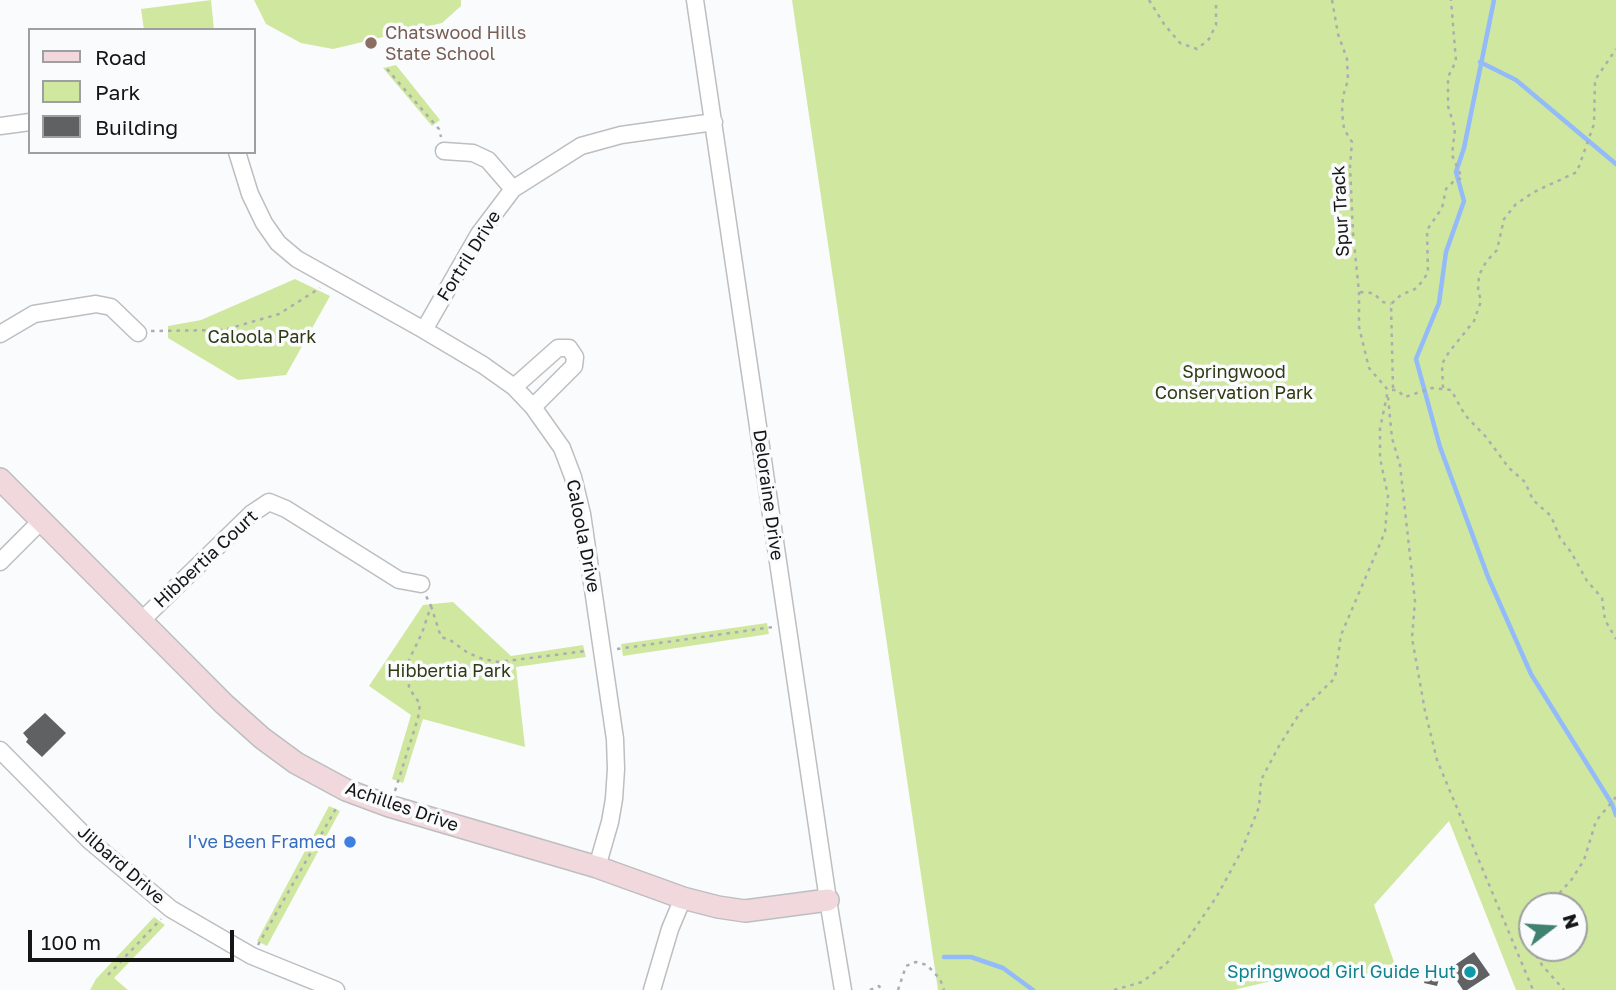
<!DOCTYPE html>
<style>
body{margin:0}
#map{position:relative;width:1616px;height:990px;overflow:hidden;background:#fafbfd;font-family:"Golos Text",sans-serif}
canvas{display:block}
.legend{position:absolute;left:28px;top:28px;width:228px;height:126px;box-sizing:border-box;background:#fafbfd;border:2px solid #9e9fa1;margin:0;padding:9px 12px;list-style:none;font-size:21px;color:#151516}
.legend li{display:flex;align-items:center;gap:14px;height:35px}
.legend b{width:35px;border:2px solid #9e9fa1}
.north{position:absolute;left:1518px;top:892px;width:70px;height:70px;box-sizing:border-box;background:#fafbfd;border:2px solid #9e9fa1;border-radius:50%;rotate:73deg;font-size:19px;font-weight:700;line-height:28px;text-align:center;color:#151516}
.north::after{content:'';display:block;margin:auto;width:24px;height:32px;background:#41816f;clip-path:polygon(50% 0,100% 100%,50% 72%,0 100%)}
.scale{position:absolute;left:28px;top:930px;width:206px;height:32px;box-sizing:border-box;border:4px solid #151516;border-top:0;padding-left:9px;font-size:21px;line-height:24px;white-space:nowrap;color:#151516;-webkit-text-stroke:5px #fafbfd;paint-order:stroke}
</style>
<div id="map">
<canvas width="1616" height="990"></canvas>
<ul class="legend">
<li><b style="height:9px;background:#f0d8dc"></b>Road</li>
<li><b style="height:19px;background:#d0e79f"></b>Park</li>
<li><b style="height:19px;background:#606163"></b>Building</li>
</ul>
<div class="north">N</div>
<div class="scale">100 m</div>
</div>
<script>
const g = document.querySelector('canvas').getContext('2d');
g.lineJoin = 'round';
function fillPath(path, color) {
  g.fillStyle = color;
  g.fill(path, 'evenodd');
}
function toPath(rows) {
  const path = new Path2D();
  for (const r of rows) {
    path.moveTo(r[0], r[1]);
    for (let i = 2; i < r.length; i += 2) path.lineTo(r[i], r[i + 1]);
  }
  return path;
}
function stroke(path, color, width, dash) {
  g.strokeStyle = color;
  g.lineWidth = width;
  g.lineCap = dash ? 'butt' : 'round';
  g.setLineDash(dash || []);
  g.stroke(path);
}
function write(font, color, halo, rows, align = 'center') {
  g.font = font + ' "Golos Text",sans-serif';
  g.lineWidth = 7;
  g.setLineDash([]);
  g.textBaseline = 'middle';
  g.strokeStyle = halo;
  g.fillStyle = color;
  for (const [text, x, y, turn = 0] of rows) {
    g.save();
    g.translate(x, y);
    g.rotate((+turn || 0) * Math.PI / 180);
    g.textAlign = isNaN(turn) ? turn : align;
    if (halo) g.strokeText(text, 0, 0);
    g.fillText(text, 0, 0);
    g.restore();
  }
}
fillPath(toPath([
 [211,0,214,30,144,30,141,9],
 [254,0,461,0,461,6,442,23,333,49,301,43,266,24],
 [792,0,1616,0,1616,990,1516,990,1449,821,1374,905,1400,979,1363,973,1326,972,1289,977,1233,990,938,990],
 [1532,906,1574,906,1574,948,1532,948],
 [396,65,440,120,432,126,383,68],
 [295,279,330,296,286,375,238,380,168,338,168,326,201,320],
 [453,602,511,656,583,645,586,657,516,667,525,747,423,719,403,783,392,779,411,715,369,686,423,605],
 [767,623,769,634,623,656,621,644],
 [329,806,340,811,267,946,257,941],
 [154,917,165,925,114,978,128,990,90,990,96,979]
]), '#d0e79f');
stroke(toPath([
 [1494,0,1464,148,1456,172,1464,201,1446,252,1439,303,1416,359,1440,447,1488,577,1531,674,1612,804,1616,815],
 [1480,62,1516,80,1616,164],
 [944,957,971,957,1003,968,1033,990]
]), '#93bbfa', 4.5);
fillPath(toPath([
 [45,713,66,733,42,757,26,742,28,739,23,733],
 [1474,952,1490,975,1467,990,1463,990,1449,969],
 [1429,965,1442,968,1437,986,1424,983]
]), '#606163');
const street = toPath([
 [695,0,828,900,843,990],
 [0,126,30,122],
 [444,151,473,153,488,160,513,189],
 [237,152,250,194,264,223,278,243,297,259,424,330,483,365,514,387,533,407,562,448,573,477,582,514,615,739,616,769,614,799,610,822,597,867],
 [424,330,479,234,513,189,581,146,621,135,714,122],
 [0,334,34,314,96,304,111,307,138,333],
 [514,387,558,348,569,348,575,357,574,366,533,407],
 [0,562,42,520],
 [141,621,251,514,269,502,286,509,399,580,421,584],
 [0,750,90,841,171,909,252,956,336,990],
 [652,990,670,929,683,898]
]);
const secondary = toPath([
 [0,479,224,704,262,738,296,763,346,790,389,806,597,867,683,898,718,907,745,911,828,900]
]);
stroke(street, '#bdbec0', 19);
stroke(secondary, '#bdbec0', 24);
stroke(toPath([
 [1149,0,1164,24,1180,43,1197,49,1209,39,1216,25,1216,0],
 [1332,0,1338,34,1347,59,1348,80,1343,96,1342,112,1344,129,1352,142,1350,166,1353,233,1359,292,1359,327,1369,368,1388,390,1397,390,1405,397,1432,388,1451,390,1465,415,1486,437,1509,468,1525,482,1533,500,1551,516,1560,538,1571,552,1587,581,1602,598,1605,620,1616,639],
 [387,69,439,129,441,137],
 [1360,292,1373,293,1383,302,1391,304],
 [151,331,224,330,279,314,320,288],
 [1393,388,1391,304,1401,295,1417,288,1428,273,1427,230,1442,208,1446,189,1454,181,1462,178,1452,155,1455,129,1448,106,1448,77,1456,61,1451,0],
 [1443,388,1442,364,1449,352,1474,321,1481,301,1478,290,1479,275,1486,262,1497,250,1504,219,1516,204,1534,192,1577,172,1594,124,1595,80,1616,49],
 [1388,397,1392,438,1400,465,1415,601,1412,638,1425,711,1437,760,1533,990],
 [431,606,441,637,450,640,468,653,483,659,498,662,586,651],
 [617,649,773,627],
 [395,791,418,718,420,704,409,688,408,662,422,633,431,606,426,596],
 [1548,906,1572,879,1584,860,1596,821,1616,797],
 [1532,935,1532,947],
 [258,945,338,805],
 [1532,948,1542,965,1564,990],
 [108,975,161,919],
 [870,990,879,986,882,990],
 [898,990,906,966,916,962,927,965,940,979,944,990],
 [1114,990,1142,982,1166,964,1189,937,1217,896,1241,852,1259,807,1261,780,1279,746,1301,711,1335,678,1341,635,1385,532,1388,496,1380,458,1380,429,1388,390]
]), '#acadaf', 2.5, [3.5, 5]);
stroke(street, '#fff', 16);
stroke(secondary, '#f0d8dc', 21);
for (const [x, y, r, color] of [
 [371,43,7,"#8d6e63"],
 [350,842,7,"#3f7fe0"],
 [1470,972,7,"#0f9aa8"]
]) {
  const dot = new Path2D();
  dot.arc(x, y, r, 0, 2 * Math.PI);
  g.fillStyle = color;
  g.fill(dot);
  stroke(dot, '#fafbfd', 2.5);
}
write('18px', '#785e54', '#fafbfd', [
 ["Chatswood Hills",385,33],
 ["State School",385,54]
], 'left');
write('18px', '#151516', '#fafbfd', [
 ["Spur Track",1341,211,-93],
 ["Fortril Drive",469,256,-58],
 ["Deloraine Drive",768,495,82],
 ["Caloola Drive",583,536,79],
 ["Hibbertia Court",206,559,-43],
 ["Achilles Drive",402,807,19],
 ["Jilbard Drive",121,865,41]
]);
write('18px', '#2f3a12', '#fafbfd', [
 ["Caloola Park",262,337],
 ["Springwood",1234,372],
 ["Conservation Park",1234,393],
 ["Hibbertia Park",449,671]
]);
write('18px', '#366cbe', '#fafbfd', [
 ["I've Been Framed",336,842]
], 'right');
write('18px', '#0d838f', '#fafbfd', [
 ["Springwood Girl Guide Hut",1456,972]
], 'right');
</script>
